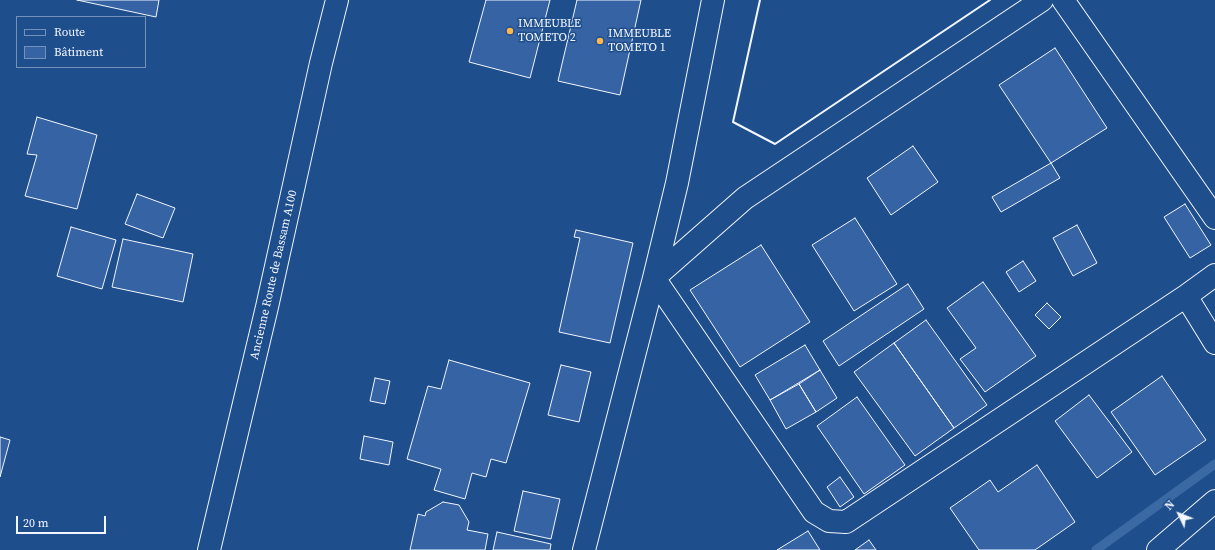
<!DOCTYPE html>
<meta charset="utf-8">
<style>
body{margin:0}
#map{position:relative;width:1215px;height:550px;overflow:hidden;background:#1f4e8c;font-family:"Source Serif 4",serif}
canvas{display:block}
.legend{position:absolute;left:16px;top:16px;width:130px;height:52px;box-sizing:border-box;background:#1f4e8c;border:1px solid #7391ba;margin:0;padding:5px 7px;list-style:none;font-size:12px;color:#f2f6ff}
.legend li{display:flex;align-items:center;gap:8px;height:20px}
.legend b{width:20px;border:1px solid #7391ba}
.north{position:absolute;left:1159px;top:494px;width:40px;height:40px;-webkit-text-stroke:3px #1f4e8c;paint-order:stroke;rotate:313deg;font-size:11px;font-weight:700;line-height:16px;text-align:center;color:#f2f6ff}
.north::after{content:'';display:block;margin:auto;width:14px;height:18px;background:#f2f6ff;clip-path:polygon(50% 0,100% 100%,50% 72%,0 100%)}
.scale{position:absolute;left:16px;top:516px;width:90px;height:18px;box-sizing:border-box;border:2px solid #f2f6ff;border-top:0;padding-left:5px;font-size:12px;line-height:14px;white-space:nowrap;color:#f2f6ff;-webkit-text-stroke:3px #1f4e8c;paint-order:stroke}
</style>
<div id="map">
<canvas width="1215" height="550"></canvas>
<ul class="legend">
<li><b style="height:5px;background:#1f4e8c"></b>Route</li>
<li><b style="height:11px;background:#3563a3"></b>Bâtiment</li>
</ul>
<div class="north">N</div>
<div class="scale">20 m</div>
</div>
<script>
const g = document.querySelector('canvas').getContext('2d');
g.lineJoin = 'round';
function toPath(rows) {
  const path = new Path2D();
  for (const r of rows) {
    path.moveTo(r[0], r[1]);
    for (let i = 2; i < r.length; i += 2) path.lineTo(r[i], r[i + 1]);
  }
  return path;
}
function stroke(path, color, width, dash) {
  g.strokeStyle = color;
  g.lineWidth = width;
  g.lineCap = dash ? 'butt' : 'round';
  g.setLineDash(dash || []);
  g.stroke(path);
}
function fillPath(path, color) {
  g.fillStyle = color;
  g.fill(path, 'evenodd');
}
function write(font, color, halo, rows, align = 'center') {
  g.font = font + ' "Source Serif 4",serif';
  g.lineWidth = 3;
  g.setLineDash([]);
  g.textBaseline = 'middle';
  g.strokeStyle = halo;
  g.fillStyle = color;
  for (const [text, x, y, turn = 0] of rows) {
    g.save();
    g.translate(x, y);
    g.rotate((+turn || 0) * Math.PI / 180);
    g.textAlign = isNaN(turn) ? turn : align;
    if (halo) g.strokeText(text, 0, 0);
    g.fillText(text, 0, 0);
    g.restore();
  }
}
stroke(toPath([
 [1096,550,1215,464]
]), '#3b69a3', 9);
const building = toPath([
 [77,0,159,0,156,17,77,0],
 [486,0,550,0,530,78,469,62,486,0],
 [577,0,641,0,620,95,558,81,577,0],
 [1055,48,1107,128,1051,163,999,85,1055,48],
 [37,117,97,135,77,209,25,196,37,155,27,154,37,117],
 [913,146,938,182,891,215,867,178,913,146],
 [1051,163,1060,178,1001,212,992,197,1051,163],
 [137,194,175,208,163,238,125,224,137,194],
 [1185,204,1211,245,1190,258,1164,217,1185,204],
 [855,218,897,284,854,311,812,245,855,218],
 [1077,225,1097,263,1073,276,1053,238,1077,225],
 [71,227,116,240,102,289,57,276,71,227],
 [576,230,633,243,610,343,559,332,580,238,574,237,576,230],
 [123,239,193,254,183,302,112,287,123,239],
 [761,245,810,322,740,367,690,290,761,245],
 [1023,261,1036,281,1019,292,1006,272,1023,261],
 [983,282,1036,356,985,392,960,359,976,348,947,308,983,282],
 [908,284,924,309,839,366,823,341,908,284],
 [1047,303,1061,317,1049,329,1035,315,1047,303],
 [926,320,987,405,954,428,894,343,926,320],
 [894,343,954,428,915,456,854,372,894,343],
 [805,345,820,370,770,400,755,375,805,345],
 [449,360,530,383,506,463,491,459,486,477,472,473,465,499,434,490,441,469,407,459,428,386,441,389,449,360],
 [561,365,591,372,579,422,548,415,561,365],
 [820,370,837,398,816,412,799,384,820,370],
 [1162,376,1206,440,1155,475,1111,412,1162,376],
 [375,378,390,381,385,404,370,401,375,378],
 [799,384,816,412,786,429,770,400,799,384],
 [1089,395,1132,452,1097,478,1055,421,1089,395],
 [857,397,905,465,864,494,817,426,857,397],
 [364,436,393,442,389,465,360,459,364,436],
 [0,437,10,440,0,477,0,437],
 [1037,465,1075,522,1035,550,979,550,950,508,990,480,998,492,1037,465],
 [840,477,854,497,840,507,827,487,840,477],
 [523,491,560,499,551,539,514,531,523,491],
 [443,502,459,505,469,522,467,530,488,534,485,550,410,550,418,514,425,516,426,512,443,502],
 [808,531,820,550,777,550,808,531],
 [497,532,551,544,550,550,493,550,497,532],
 [869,540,876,550,855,550,869,540]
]);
fillPath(building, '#3563a3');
stroke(building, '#f2f6ff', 1);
const minor = toPath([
 [1042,0,745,198,654,278,814,512,829,521,846,522,1186,296,1215,275],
 [1063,0,1215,218],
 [1186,296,1215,343],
 [584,550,654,278,677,183,713,0],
 [1158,550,1215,501]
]);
const secondary = toPath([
 [209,550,267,307,321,63,337,0]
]);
stroke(minor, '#f2f6ff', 24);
stroke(secondary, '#f2f6ff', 24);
stroke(minor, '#1f4e8c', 22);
stroke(secondary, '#1f4e8c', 22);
stroke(toPath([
 [760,0,733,122,775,144,990,0]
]), '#f2f6ff', 2);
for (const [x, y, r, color] of [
 [510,31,4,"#ffb74d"],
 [600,41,4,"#ffb74d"]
]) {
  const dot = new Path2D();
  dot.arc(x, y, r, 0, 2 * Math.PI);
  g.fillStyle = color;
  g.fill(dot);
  stroke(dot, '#1f4e8c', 1.5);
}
write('12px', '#f2f6ff', '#1f4e8c', [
 ["IMMEUBLE",518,24],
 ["TOMETO 2",518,38],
 ["IMMEUBLE",608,34],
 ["TOMETO 1",608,48]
], 'left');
write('12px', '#f2f6ff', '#1f4e8c', [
 ["Ancienne Route de Bassam A100",274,275,-77]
]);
</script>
